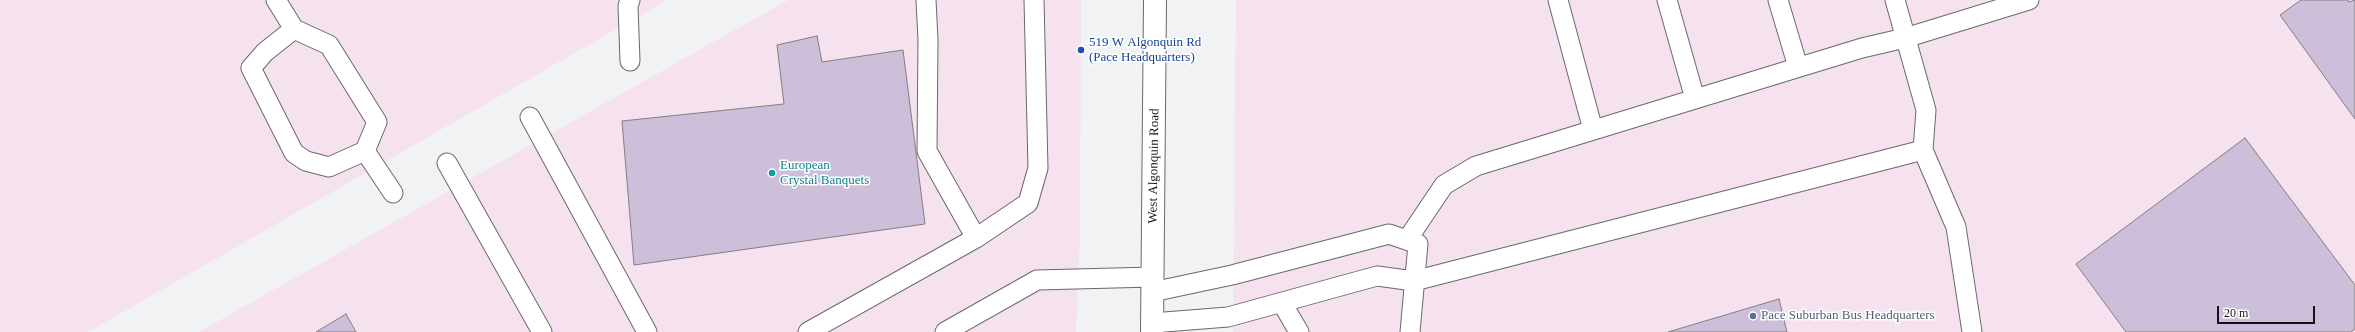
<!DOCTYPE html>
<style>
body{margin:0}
#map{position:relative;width:2355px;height:332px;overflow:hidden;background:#f1f2f3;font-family:Georgia,serif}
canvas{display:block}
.scale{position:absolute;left:2217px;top:306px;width:98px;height:18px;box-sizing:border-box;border:2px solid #141415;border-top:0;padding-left:5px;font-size:12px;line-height:14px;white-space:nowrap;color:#141415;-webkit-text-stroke:3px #fff;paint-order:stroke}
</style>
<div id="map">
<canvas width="2355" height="332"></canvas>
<div class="scale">20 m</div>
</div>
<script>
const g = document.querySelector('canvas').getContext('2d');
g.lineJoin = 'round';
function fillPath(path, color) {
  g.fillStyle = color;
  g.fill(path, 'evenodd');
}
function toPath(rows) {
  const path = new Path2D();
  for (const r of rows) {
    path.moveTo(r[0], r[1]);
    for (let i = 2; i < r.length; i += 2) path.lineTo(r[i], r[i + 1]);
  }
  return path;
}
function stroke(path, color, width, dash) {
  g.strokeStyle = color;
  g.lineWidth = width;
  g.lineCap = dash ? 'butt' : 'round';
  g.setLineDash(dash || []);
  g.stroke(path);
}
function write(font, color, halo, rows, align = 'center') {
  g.font = font + ' Georgia,serif';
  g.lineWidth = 3;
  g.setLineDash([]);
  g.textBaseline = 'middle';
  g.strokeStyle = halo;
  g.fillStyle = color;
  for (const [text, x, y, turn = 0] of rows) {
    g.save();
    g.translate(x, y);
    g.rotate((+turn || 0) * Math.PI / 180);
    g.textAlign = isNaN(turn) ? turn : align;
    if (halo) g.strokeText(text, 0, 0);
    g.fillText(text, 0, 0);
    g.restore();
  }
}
fillPath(toPath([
 [0,0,667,0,88,332,0,332],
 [788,0,1081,0,1080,233,1076,332,199,332],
 [1236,0,2355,0,2355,332,1233,332]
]), '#f6e1ef');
const building = toPath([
 [2301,0,2348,0,2349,2,2355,0,2355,119,2280,15,2301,0],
 [817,36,822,62,903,50,925,224,634,265,622,121,784,104,777,45,817,36],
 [2245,138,2355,285,2355,329,2351,332,2126,332,2076,264,2245,138],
 [1779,299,1787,332,1668,332,1779,299],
 [346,314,356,332,316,332,346,314]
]);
fillPath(building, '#cdbed9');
stroke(building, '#818082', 1);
const service = toPath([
 [276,0,294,29,329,45,377,122,365,151,393,193],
 [630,0,628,6,630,61],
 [926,0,928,40,927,151,976,238,1028,203,1038,168,1034,0],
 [1558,0,1593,130],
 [1667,0,1695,99],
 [1778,0,1798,67],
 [1895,0,1926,110,1923,150,1956,227,1972,332],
 [294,29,265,52,251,68,294,153,306,161,329,167,365,151],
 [530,117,647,332],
 [447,163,542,332],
 [1407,240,1444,185,1476,166,1862,48,1905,38,2029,0],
 [1152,292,1232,275,1389,234,1418,244,1410,332],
 [1282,303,1299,332],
 [1152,323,1228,317,1377,276,1414,281,1923,150],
 [808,332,976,238],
 [945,332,1037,280,1153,277]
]);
const primary = toPath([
 [1152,332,1155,0]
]);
stroke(service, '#68696a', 21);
stroke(primary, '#68696a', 24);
stroke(service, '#fff', 19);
stroke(primary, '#fff', 22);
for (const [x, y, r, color] of [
 [1081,50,4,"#1a4fb4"],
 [772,173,4,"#0f9aa8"],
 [1753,316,4,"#5c6f8a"]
]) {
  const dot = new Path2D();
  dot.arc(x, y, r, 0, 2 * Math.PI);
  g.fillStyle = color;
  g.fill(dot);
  stroke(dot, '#fff', 1.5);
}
write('13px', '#164399', '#fff', [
 ["519 W Algonquin Rd",1089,43],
 ["(Pace Headquarters)",1089,58]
], 'left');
write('13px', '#0d838f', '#fff', [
 ["European",780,166],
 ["Crystal Banquets",780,181]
], 'left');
write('13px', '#141415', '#fff', [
 ["West Algonquin Road",1154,166,-89]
]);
write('13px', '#4e5e75', '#fff', [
 ["Pace Suburban Bus Headquarters",1761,316]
], 'left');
</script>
